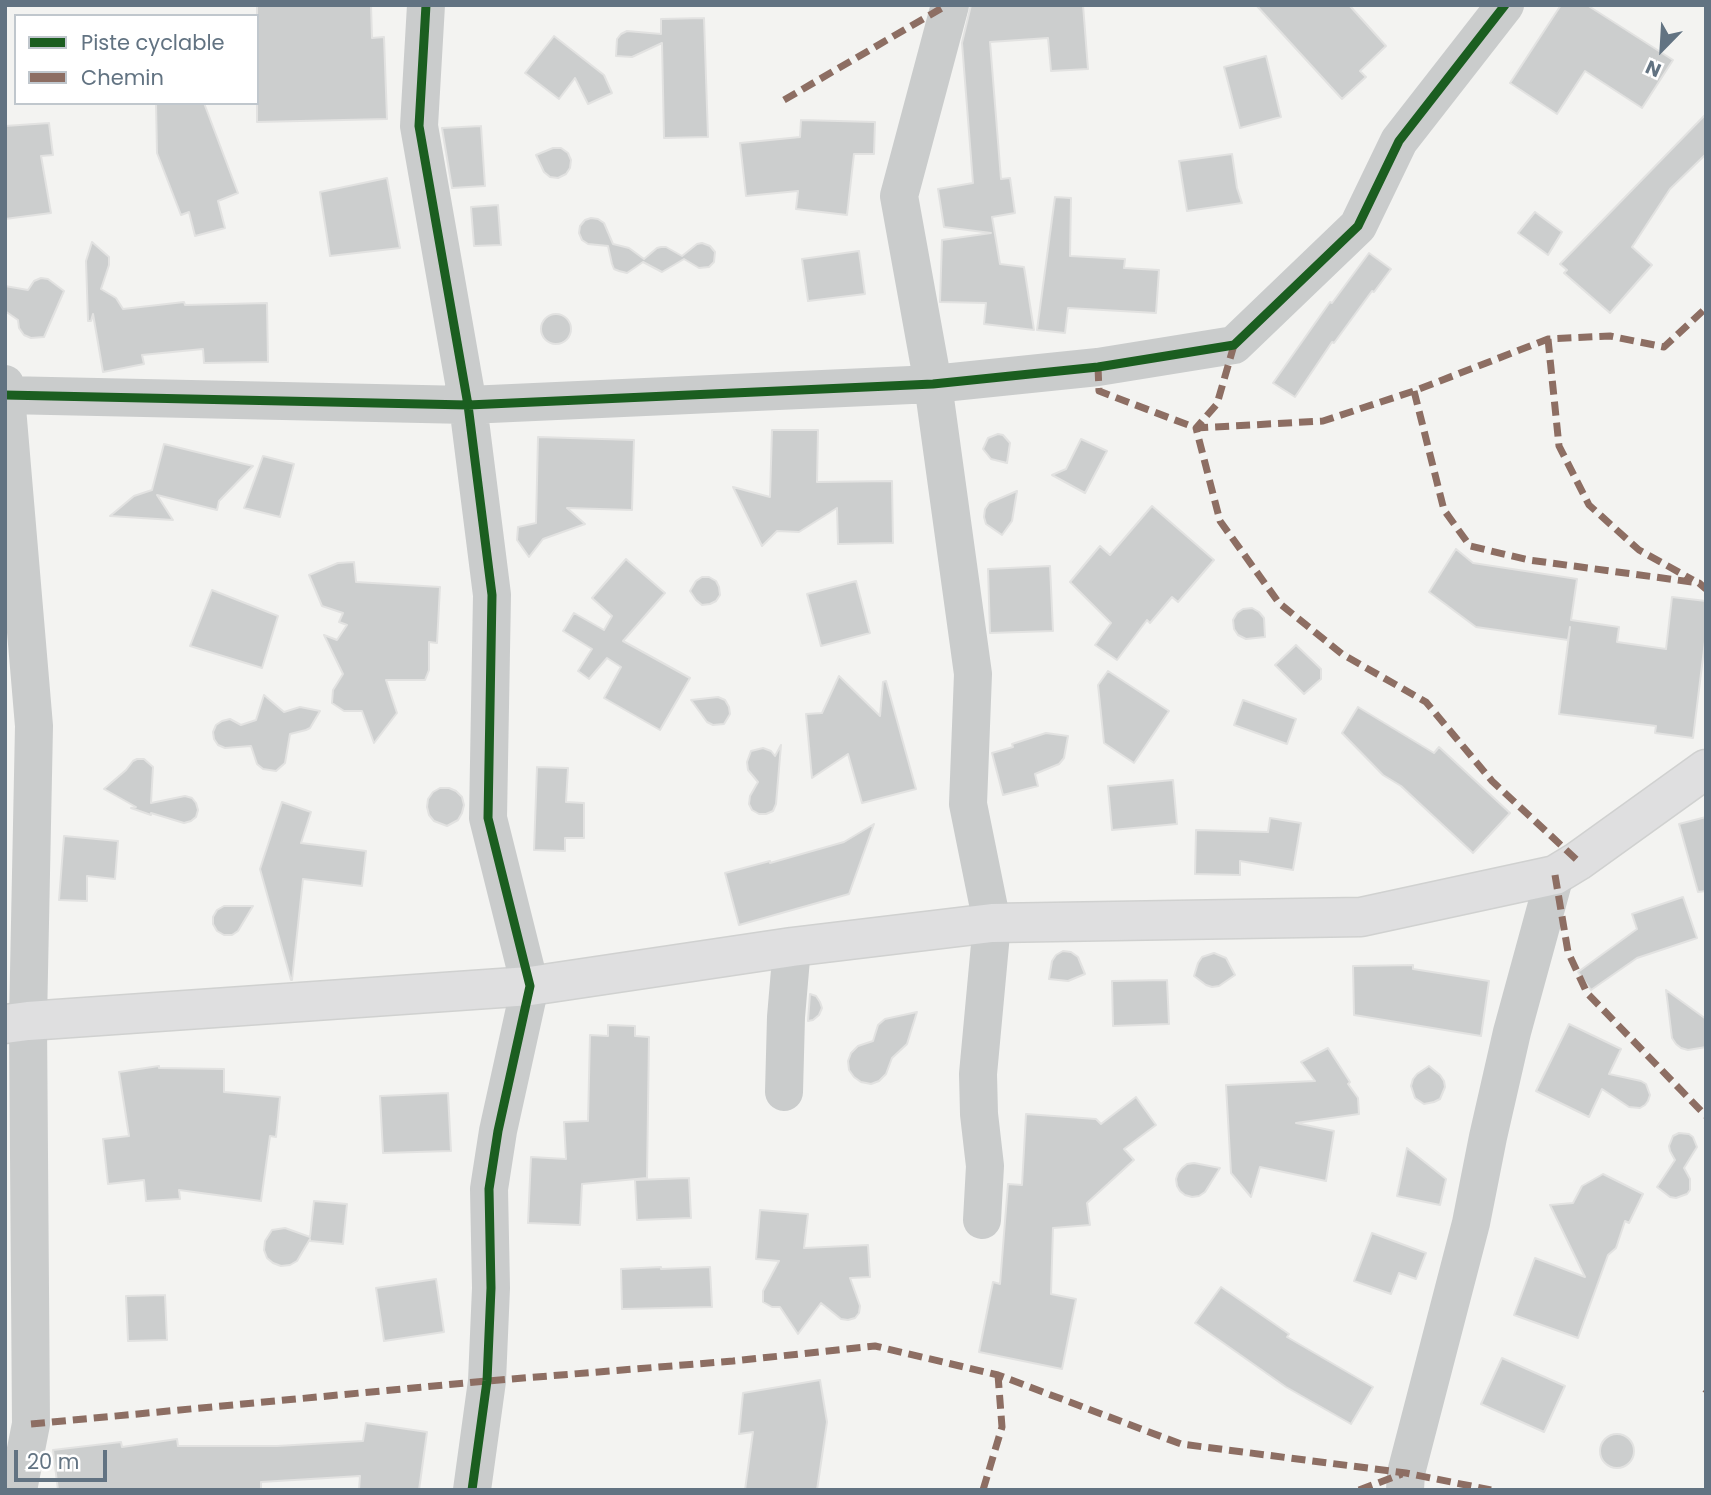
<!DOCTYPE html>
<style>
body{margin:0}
#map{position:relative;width:1711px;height:1495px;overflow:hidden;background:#f3f3f1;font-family:Poppins,sans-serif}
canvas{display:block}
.frame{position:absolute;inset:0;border:7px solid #627382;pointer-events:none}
.legend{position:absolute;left:14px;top:14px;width:245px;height:91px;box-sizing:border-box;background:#fff;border:2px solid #c0c7cd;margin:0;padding:9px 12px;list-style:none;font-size:21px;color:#627382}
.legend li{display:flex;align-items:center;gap:14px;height:35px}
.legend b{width:35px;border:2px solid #c0c7cd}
.north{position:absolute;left:1627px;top:14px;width:70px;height:70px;-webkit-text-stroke:5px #fff;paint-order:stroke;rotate:204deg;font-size:19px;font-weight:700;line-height:28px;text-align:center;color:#627382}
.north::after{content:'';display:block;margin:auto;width:24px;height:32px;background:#627382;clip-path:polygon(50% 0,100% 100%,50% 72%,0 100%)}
.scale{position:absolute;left:14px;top:1450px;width:93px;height:32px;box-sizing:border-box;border:4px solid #627382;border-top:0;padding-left:9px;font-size:21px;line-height:24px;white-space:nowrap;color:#627382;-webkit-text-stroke:5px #fff;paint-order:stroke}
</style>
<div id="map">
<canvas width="1711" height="1495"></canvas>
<div class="frame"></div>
<ul class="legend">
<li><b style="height:9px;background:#1b5e20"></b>Piste cyclable</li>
<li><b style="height:9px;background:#8d6e63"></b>Chemin</li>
</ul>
<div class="north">N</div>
<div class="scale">20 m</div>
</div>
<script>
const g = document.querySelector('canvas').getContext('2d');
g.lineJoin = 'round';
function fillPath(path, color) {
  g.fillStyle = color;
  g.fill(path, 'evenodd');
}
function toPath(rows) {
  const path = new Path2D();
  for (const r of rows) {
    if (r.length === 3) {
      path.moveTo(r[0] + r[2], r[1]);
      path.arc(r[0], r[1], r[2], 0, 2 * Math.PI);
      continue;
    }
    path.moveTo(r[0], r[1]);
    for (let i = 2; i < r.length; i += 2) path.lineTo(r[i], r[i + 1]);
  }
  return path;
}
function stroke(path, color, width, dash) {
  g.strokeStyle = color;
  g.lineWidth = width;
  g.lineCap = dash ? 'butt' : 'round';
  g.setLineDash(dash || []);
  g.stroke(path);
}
const building = toPath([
 [257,5,371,5,372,38,384,37,387,119,257,122,257,5],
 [971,5,1083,5,1088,69,1051,71,1048,38,990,42,1001,179,1010,178,1015,213,992,217,1000,264,1024,267,1034,330,984,324,986,303,940,302,942,240,991,233,944,227,938,189,973,183,962,43,971,5],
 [1256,5,1349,5,1386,46,1360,71,1366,77,1342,99,1256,5],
 [1561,5,1587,5,1673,60,1642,108,1585,71,1557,114,1510,83,1561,5],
 [704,18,708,137,664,138,662,43,632,57,616,56,617,39,621,34,627,31,661,34,661,19,704,18],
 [554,36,604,75,612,93,588,104,575,78,559,99,525,73,554,36],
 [1266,56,1281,117,1240,128,1224,67,1266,56],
 [156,103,204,103,238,193,218,201,225,228,195,236,189,212,181,215,157,153,156,103],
 [1706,114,1706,154,1670,189,1632,247,1652,265,1610,313,1564,273,1567,270,1560,264,1706,114],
 [801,120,875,122,874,154,854,154,847,215,796,209,798,191,746,196,740,143,800,137,801,120],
 [49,123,53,155,41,156,51,213,5,219,5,126,49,123],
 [481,126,485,186,452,188,442,128,481,126],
 [553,148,561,148,568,153,571,160,570,168,566,174,558,178,550,177,544,172,536,155,553,148],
 [1232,154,1237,188,1242,203,1187,211,1179,161,1232,154],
 [387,178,400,248,330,256,320,192,387,178],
 [1055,197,1071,198,1070,256,1125,259,1124,268,1159,270,1156,313,1068,308,1065,333,1037,330,1055,197],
 [498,205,501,245,474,246,471,207,498,205],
 [1535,212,1562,232,1548,255,1518,233,1535,212],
 [591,218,598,219,604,223,613,244,629,248,644,259,657,248,661,247,666,247,682,256,697,244,702,243,710,246,715,252,714,262,709,267,699,268,684,259,662,272,643,262,627,273,619,271,614,269,612,264,608,246,588,244,582,240,579,233,580,226,585,220,591,218],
 [92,242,109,257,109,265,101,289,116,298,123,309,184,302,185,305,267,303,268,362,204,363,203,349,142,355,144,364,103,372,93,314,91,321,88,321,86,261,92,242],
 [859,251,865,294,808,301,802,259,859,251],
 [1369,253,1391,269,1374,292,1372,291,1334,343,1332,342,1295,397,1273,383,1330,302,1332,303,1369,253],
 [41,278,48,279,64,291,44,337,31,338,24,335,19,328,18,320,5,311,5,286,28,290,34,281,41,278],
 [556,329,15],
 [772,430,818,430,817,482,892,481,893,543,838,544,837,508,799,532,777,531,762,546,733,487,770,497,772,430],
 [998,434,1003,435,1010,443,1007,463,991,459,983,449,988,438,998,434],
 [538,437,634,440,632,510,567,508,585,524,543,539,529,557,517,540,518,527,536,523,538,437],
 [1081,439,1107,451,1085,493,1052,475,1066,469,1081,439],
 [164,444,253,466,219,501,217,510,157,495,173,520,110,516,134,496,152,490,164,444],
 [263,456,294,464,280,517,244,508,263,456],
 [1017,491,1012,521,1002,535,986,524,984,517,985,509,989,503,1017,491],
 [1152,506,1214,560,1178,602,1172,597,1150,623,1147,620,1117,660,1095,645,1111,623,1070,582,1100,546,1110,555,1152,506],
 [1456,549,1473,563,1577,579,1571,620,1619,627,1617,642,1666,649,1672,597,1706,601,1706,633,1693,738,1655,733,1656,726,1559,714,1570,627,1568,640,1476,627,1429,592,1456,549],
 [626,559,665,593,623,641,690,678,660,730,604,698,621,667,607,658,589,679,578,671,592,649,563,631,574,613,604,630,612,616,592,598,626,559],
 [354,562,356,582,440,587,437,643,429,642,429,670,425,680,386,680,397,713,374,743,362,711,344,711,332,703,333,690,343,674,324,635,337,640,347,625,339,622,343,613,322,606,309,575,338,563,354,562],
 [1050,566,1053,631,990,633,988,569,1050,566],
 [702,577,709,577,716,581,719,587,720,595,716,601,710,604,702,605,696,600,690,591,696,581,702,577],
 [856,581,870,633,821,646,807,594,856,581],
 [212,590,278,616,262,668,190,646,212,590],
 [1252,608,1259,612,1264,618,1265,637,1246,639,1238,635,1234,629,1233,620,1237,613,1243,609,1252,608],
 [1296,645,1321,669,1321,679,1304,694,1275,665,1296,645],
 [1108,671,1169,711,1134,763,1104,743,1098,685,1108,671],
 [839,676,880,716,883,682,886,681,916,789,862,803,848,754,812,778,806,714,822,713,839,676],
 [264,695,284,712,300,707,320,711,310,728,306,730,290,734,285,763,276,771,263,769,257,764,251,746,225,748,218,745,214,739,213,732,216,725,222,721,230,719,241,725,256,720,264,695],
 [718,697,725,700,729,707,730,714,724,724,713,725,707,722,691,700,718,697],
 [1243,700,1296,719,1287,744,1234,725,1243,700],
 [1358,707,1434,753,1439,747,1510,813,1473,853,1401,786,1383,775,1342,733,1358,707],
 [1046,733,1068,736,1064,758,1059,764,1035,774,1038,786,1003,795,992,753,1013,747,1012,744,1046,733],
 [781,745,776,804,773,811,766,814,759,814,752,810,749,804,750,796,758,782,748,770,747,762,751,751,763,748,771,751,775,756,781,745],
 [137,759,144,759,153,767,151,803,185,796,192,798,196,803,198,810,196,817,191,821,184,823,151,813,151,815,131,808,136,807,104,789,126,770,133,761,137,759],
 [537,767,568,768,566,802,584,803,584,838,565,838,565,851,534,850,537,767],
 [1173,780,1177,824,1112,830,1108,786,1173,780],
 [440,788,449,788,456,791,462,797,464,805,462,813,458,820,447,826,434,821,429,815,427,807,428,799,433,792,440,788],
 [282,802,311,812,301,843,366,851,362,886,303,879,292,980,291,980,260,869,282,802],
 [1706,817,1706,891,1698,892,1679,824,1706,817],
 [1270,818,1301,823,1293,870,1240,861,1240,875,1195,874,1196,830,1268,832,1270,818],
 [874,824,849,894,739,925,725,873,770,861,770,863,844,842,874,824],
 [64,836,118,841,115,879,87,876,87,901,59,900,64,836],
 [1683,897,1697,938,1637,958,1591,990,1578,972,1637,929,1632,914,1683,897],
 [224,906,253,906,238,931,232,935,224,935,217,931,213,924,213,917,217,910,224,906],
 [1063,951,1071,952,1078,957,1085,974,1068,981,1049,979,1052,961,1056,955,1063,951],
 [1214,953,1226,958,1235,975,1219,986,1212,987,1206,985,1194,976,1198,963,1202,957,1214,953],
 [1413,965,1413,969,1489,981,1481,1036,1354,1015,1353,966,1413,965],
 [1167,980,1169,1024,1113,1026,1112,981,1167,980],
 [1666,990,1706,1019,1706,1047,1688,1050,1681,1048,1676,1044,1672,1038,1666,990],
 [810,994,816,996,820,1002,822,1008,819,1015,813,1020,808,1021,810,994],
 [917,1012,907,1044,892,1058,886,1074,879,1081,871,1084,861,1082,854,1077,849,1070,848,1061,851,1053,858,1046,873,1041,878,1025,885,1019,917,1012],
 [1569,1024,1621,1049,1609,1074,1641,1081,1646,1084,1650,1095,1648,1101,1645,1105,1640,1108,1629,1107,1602,1089,1589,1117,1536,1091,1569,1024],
 [608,1025,635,1026,635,1036,649,1037,647,1178,582,1184,580,1225,528,1223,531,1157,566,1159,564,1122,588,1121,590,1035,608,1036,608,1025],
 [1328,1048,1350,1082,1348,1084,1358,1098,1359,1114,1296,1123,1334,1131,1326,1181,1260,1167,1251,1197,1231,1173,1226,1085,1315,1081,1301,1062,1328,1048],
 [159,1066,159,1068,224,1069,224,1092,280,1097,276,1137,270,1136,261,1201,179,1190,180,1199,146,1201,144,1180,108,1184,103,1139,129,1136,119,1072,159,1066],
 [1429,1066,1440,1075,1444,1081,1445,1087,1440,1099,1434,1102,1424,1104,1415,1098,1411,1086,1413,1079,1417,1074,1429,1066],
 [448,1093,451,1151,383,1153,380,1096,448,1093],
 [1136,1097,1156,1125,1124,1149,1134,1160,1087,1203,1090,1225,1053,1228,1051,1294,1076,1299,1062,1369,979,1352,993,1282,1000,1284,1008,1184,1022,1185,1026,1114,1096,1119,1101,1124,1136,1097],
 [1679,1133,1689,1134,1693,1137,1697,1147,1684,1168,1690,1179,1690,1190,1687,1194,1676,1198,1670,1197,1657,1187,1675,1160,1670,1151,1669,1146,1673,1136,1679,1133],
 [1407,1148,1446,1179,1440,1205,1397,1196,1407,1148],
 [1194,1163,1220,1168,1205,1192,1199,1196,1192,1197,1185,1195,1180,1191,1177,1186,1176,1179,1178,1173,1182,1168,1187,1164,1194,1163],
 [1603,1174,1643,1194,1629,1223,1625,1221,1616,1248,1608,1255,1578,1338,1514,1315,1535,1258,1585,1277,1550,1205,1573,1203,1582,1186,1603,1174],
 [689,1178,691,1218,637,1220,635,1180,689,1178],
 [314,1201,347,1204,343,1244,310,1241,310,1239,297,1261,290,1265,281,1266,273,1263,267,1258,264,1250,265,1241,272,1230,285,1228,310,1237,314,1201],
 [760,1210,808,1214,804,1248,868,1245,870,1277,850,1278,860,1306,859,1313,855,1318,848,1320,841,1319,821,1303,798,1334,780,1307,772,1307,763,1302,763,1291,779,1261,756,1259,760,1210],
 [1372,1233,1426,1253,1416,1279,1399,1273,1391,1294,1354,1281,1372,1233],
 [661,1267,661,1269,710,1267,712,1307,622,1309,621,1269,661,1267],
 [436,1279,444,1332,384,1341,376,1288,436,1279],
 [1221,1287,1289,1334,1287,1337,1373,1387,1351,1424,1286,1387,1195,1323,1221,1287],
 [165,1295,167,1340,128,1341,126,1296,165,1295],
 [1502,1358,1565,1386,1544,1432,1481,1404,1502,1358],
 [820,1380,827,1422,817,1490,745,1490,753,1432,739,1434,743,1393,820,1380],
 [366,1423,427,1432,419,1490,359,1490,360,1476,261,1482,261,1490,58,1490,53,1450,121,1442,122,1447,177,1439,178,1446,277,1446,363,1441,366,1423],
 [1617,1451,17]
]);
fillPath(building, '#cccece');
stroke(building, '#e2e2e1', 2);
const major = toPath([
 [5,1024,28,1021,530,986,792,947,992,923,1361,917,1555,875,1578,861,1706,769]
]);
stroke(major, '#d0d1d0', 41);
stroke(toPath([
 [426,5,419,126,468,405,492,595,488,818,530,986,498,1131,489,1189,491,1288,487,1381,472,1490],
 [950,5,899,196,933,384,973,674,968,804,992,923,978,1074,979,1114,985,1166,982,1220],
 [5,384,34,726,28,1021,31,1424,18,1490],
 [5,395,468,405,933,384,1098,367,1234,345,1358,226,1399,141,1505,5],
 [784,1092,786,1017,792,947],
 [1405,1490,1406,1473,1471,1223,1488,1137,1512,1032,1555,875]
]), '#cacccc', 38);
stroke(major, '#dfdfe0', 38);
stroke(toPath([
 [784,100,947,5],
 [1548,339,1559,446,1589,505,1639,550,1693,580],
 [1234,345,1217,404,1196,428,1220,521,1279,603,1342,654,1426,702,1492,781,1578,861],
 [1098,367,1099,391,1196,428,1323,421,1414,391,1548,339,1610,336,1664,347,1706,308],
 [1414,391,1444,510,1470,546,1529,560,1699,583,1706,589],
 [1555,875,1568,952,1587,993,1706,1116],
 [1705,1389,1706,1390],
 [31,1424,487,1381,733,1361,875,1346,998,1375,1181,1444,1406,1473,1491,1490],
 [983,1490,1002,1427,998,1375],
 [1359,1490,1402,1474]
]), '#8d6e63', 7, [14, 7]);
stroke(toPath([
 [426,5,419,126,468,405,492,595,488,818,530,986,498,1131,489,1189,491,1288,487,1381,472,1490],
 [5,395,468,405,933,384,1098,367,1234,345,1358,226,1399,141,1505,5]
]), '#1b5e20', 9);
</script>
